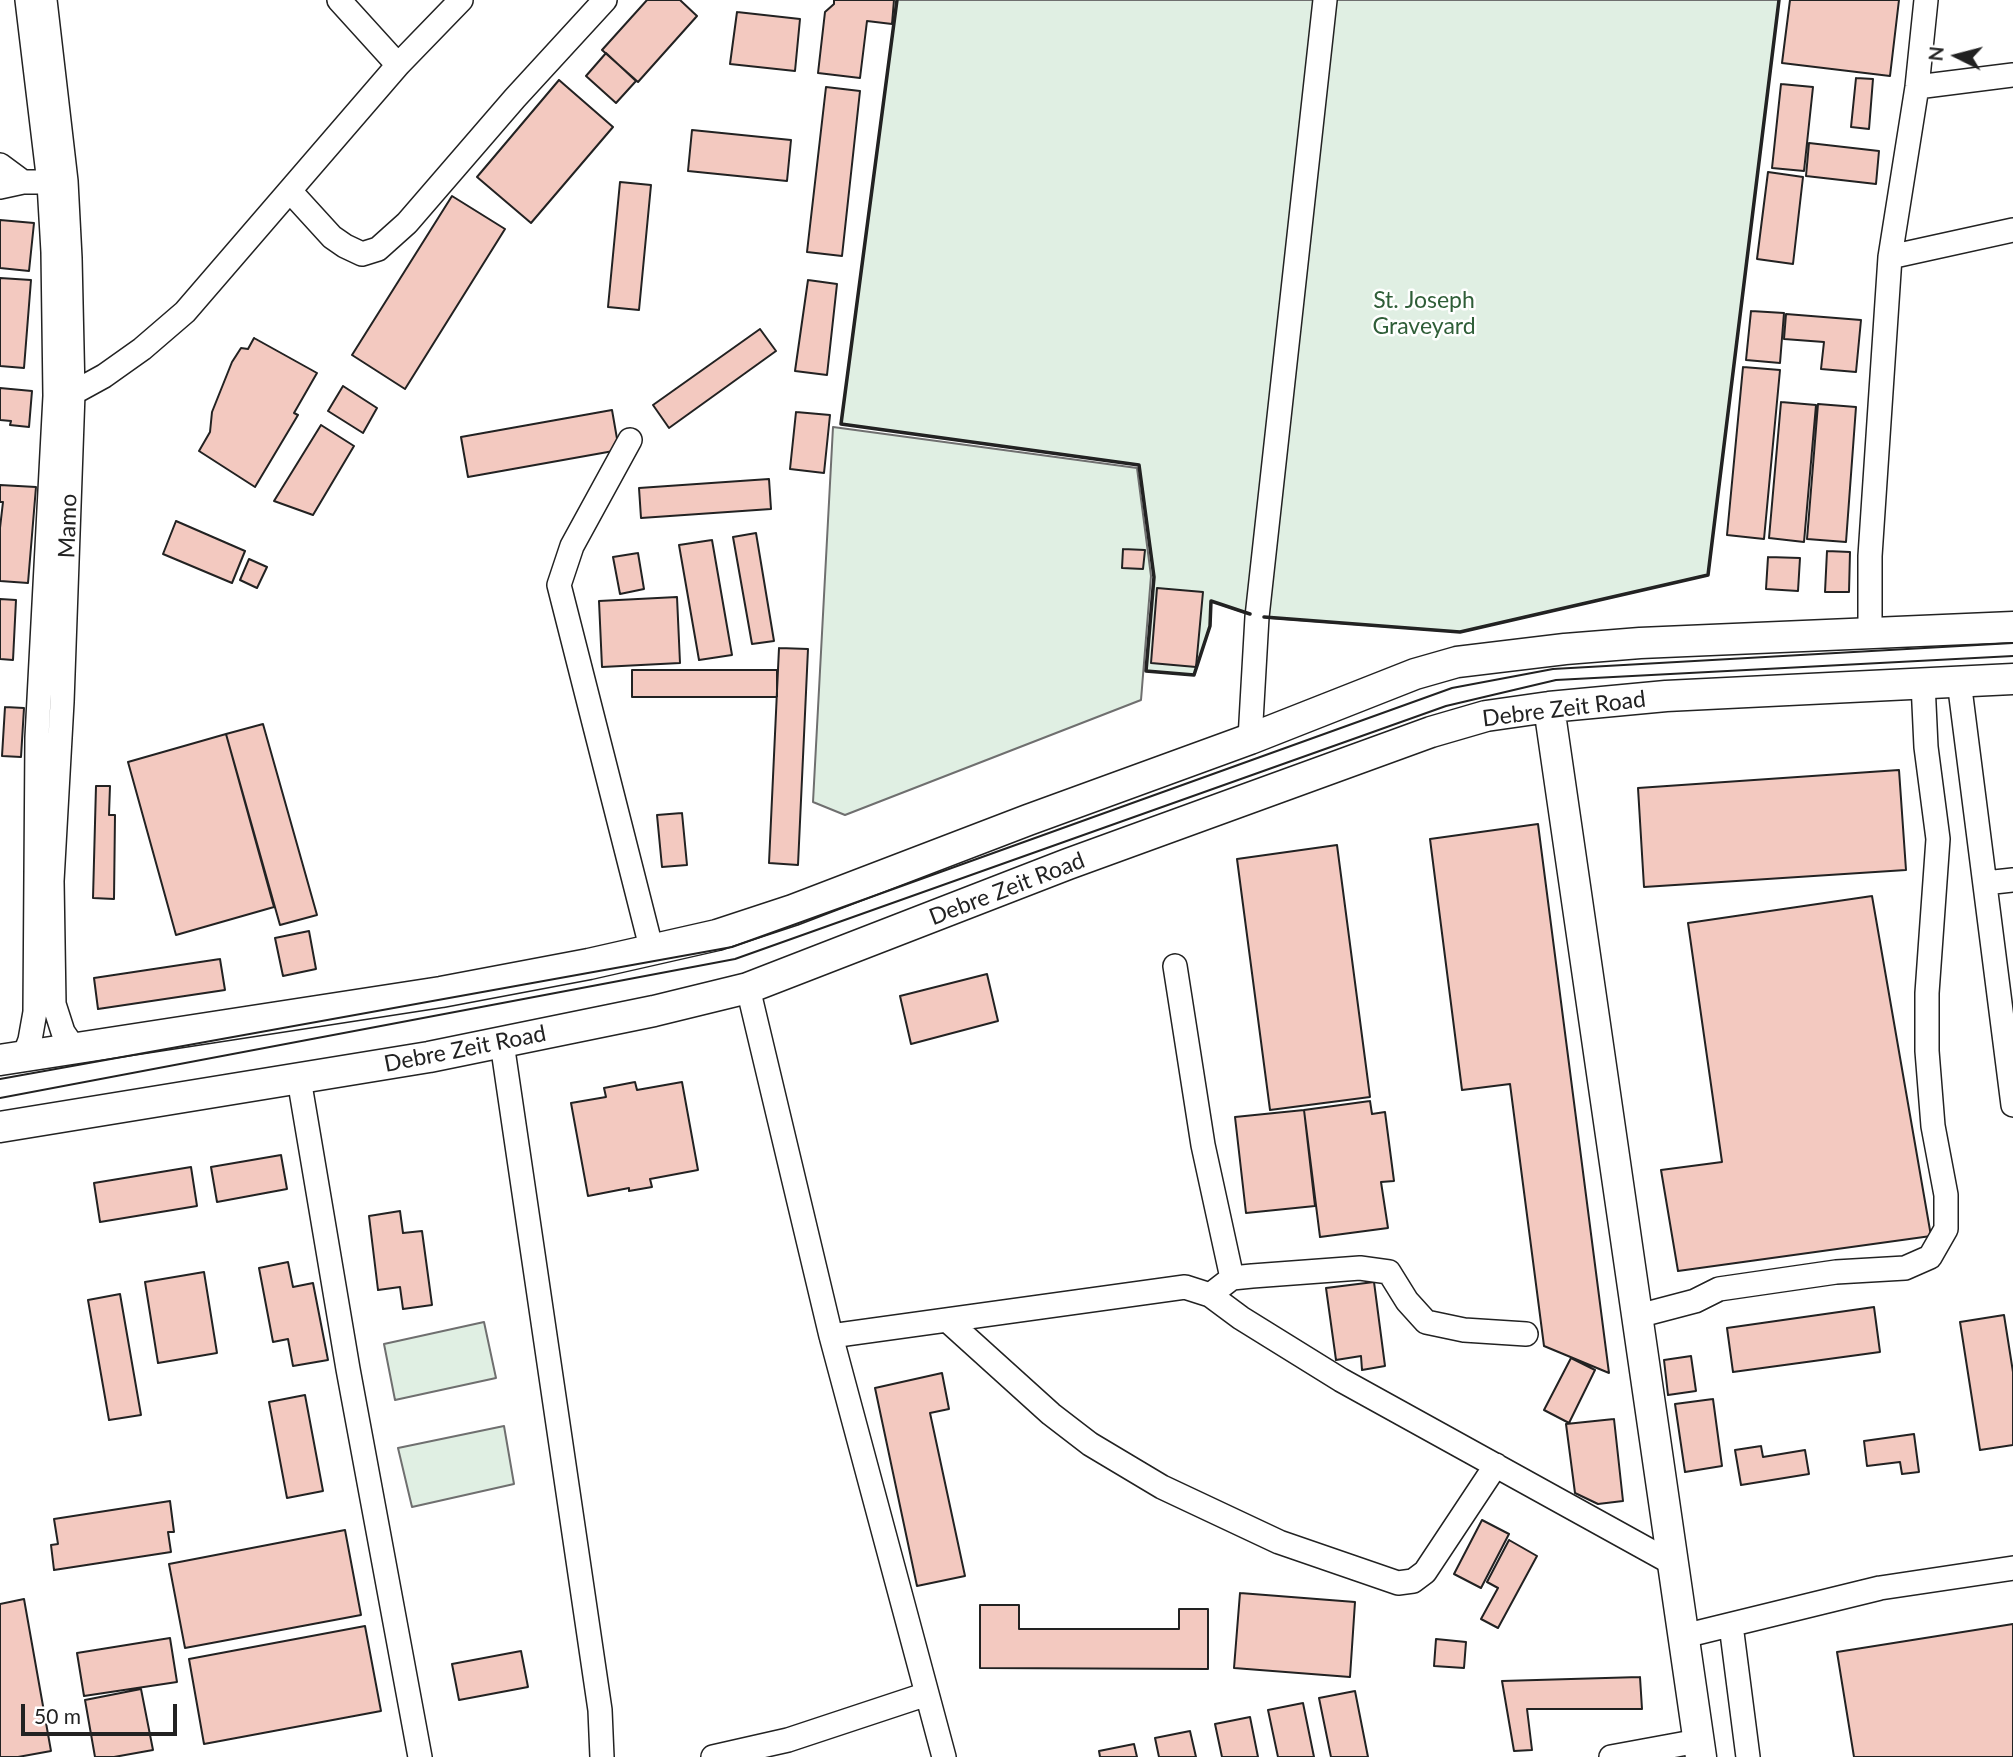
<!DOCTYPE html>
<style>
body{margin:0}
#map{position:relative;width:2013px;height:1757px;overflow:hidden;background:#fff;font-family:Lato,sans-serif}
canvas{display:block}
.north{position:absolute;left:1922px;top:21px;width:70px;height:70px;-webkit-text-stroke:5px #fff;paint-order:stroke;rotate:276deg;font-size:19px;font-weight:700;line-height:28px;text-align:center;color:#222}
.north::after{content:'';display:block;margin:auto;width:24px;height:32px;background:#222;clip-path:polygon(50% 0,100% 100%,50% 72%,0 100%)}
.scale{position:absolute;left:21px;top:1704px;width:156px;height:32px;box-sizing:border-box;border:4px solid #222;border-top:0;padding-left:9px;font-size:21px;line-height:24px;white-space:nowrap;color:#222;-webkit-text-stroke:5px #fff;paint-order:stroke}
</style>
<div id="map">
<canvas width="2013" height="1757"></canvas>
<div class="north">N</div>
<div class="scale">50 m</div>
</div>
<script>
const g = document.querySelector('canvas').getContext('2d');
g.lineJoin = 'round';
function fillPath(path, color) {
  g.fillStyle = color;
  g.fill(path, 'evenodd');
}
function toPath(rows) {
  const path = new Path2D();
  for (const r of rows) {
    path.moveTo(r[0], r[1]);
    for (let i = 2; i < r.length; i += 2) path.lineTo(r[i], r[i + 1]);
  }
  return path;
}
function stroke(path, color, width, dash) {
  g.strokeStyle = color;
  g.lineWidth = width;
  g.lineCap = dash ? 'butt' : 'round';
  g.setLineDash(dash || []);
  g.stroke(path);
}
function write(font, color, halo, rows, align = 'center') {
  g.font = font + ' Lato,sans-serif';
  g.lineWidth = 5;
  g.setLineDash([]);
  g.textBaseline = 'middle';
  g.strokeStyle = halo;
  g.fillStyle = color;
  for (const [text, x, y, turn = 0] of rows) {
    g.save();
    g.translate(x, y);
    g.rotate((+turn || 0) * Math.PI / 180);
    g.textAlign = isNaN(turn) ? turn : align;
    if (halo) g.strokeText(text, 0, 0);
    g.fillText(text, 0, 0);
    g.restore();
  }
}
const green = toPath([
 [897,0,1779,0,1708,575,1460,632,1257,617,1211,601,1210,626,1194,675,1146,671,1154,577,1139,465,841,424,897,0],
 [833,427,1137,468,1151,576,1141,700,845,815,813,802,833,427],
 [484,1322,496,1378,395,1400,384,1344,484,1322],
 [504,1426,514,1484,412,1507,398,1448,504,1426]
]);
fillPath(green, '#e0efe3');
stroke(green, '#6f6f6f', 2);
const building = toPath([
 [647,0,680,0,697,16,638,82,602,50,647,0],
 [834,0,894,0,892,24,867,21,860,78,818,73,825,12,834,4,834,0],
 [1790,0,1899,0,1890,76,1782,63,1790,0],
 [737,12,800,19,795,71,730,64,737,12],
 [606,53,636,81,616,103,586,76,606,53],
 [1856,78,1873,79,1869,129,1851,127,1856,78],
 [559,80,613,127,531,223,477,177,559,80],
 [1781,84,1813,87,1804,171,1772,168,1781,84],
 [826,87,860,91,842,256,807,252,826,87],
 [692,130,791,140,787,181,688,171,692,130],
 [1809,143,1879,151,1876,184,1806,176,1809,143],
 [1768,172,1803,177,1793,264,1757,259,1768,172],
 [620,182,651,185,639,310,608,307,620,182],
 [452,196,505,229,405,389,352,355,452,196],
 [0,220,34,223,29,271,0,268,0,220],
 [0,278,31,280,24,368,0,366,0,278],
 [808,280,837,284,827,375,795,371,808,280],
 [1751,311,1784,313,1780,363,1746,360,1751,311],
 [1786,314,1861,320,1856,372,1821,369,1824,342,1784,339,1786,314],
 [760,329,776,351,669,428,653,405,760,329],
 [254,338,317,373,294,413,298,415,255,487,199,451,210,432,212,412,232,362,241,348,248,349,254,338],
 [1743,367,1780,370,1764,539,1727,535,1743,367],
 [343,386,377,408,363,433,328,411,343,386],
 [0,388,32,391,29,427,10,425,11,421,0,420,0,388],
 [1781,402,1816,405,1804,542,1769,538,1781,402],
 [1818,404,1856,407,1846,542,1807,539,1818,404],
 [612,410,619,450,468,477,461,437,612,410],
 [796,412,830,415,824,473,790,469,796,412],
 [321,425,354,446,313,515,274,501,321,425],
 [769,479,771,509,641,518,639,488,769,479],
 [0,485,36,487,28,583,0,581,0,528,3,502,0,502,0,485],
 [176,521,245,551,232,583,163,554,176,521],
 [756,533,774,641,752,644,733,537,756,533],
 [712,540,732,655,699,660,679,545,712,540],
 [1123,549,1145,550,1143,569,1122,568,1123,549],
 [1827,551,1850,552,1849,592,1825,592,1827,551],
 [638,553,644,589,620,594,613,557,638,553],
 [1768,557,1800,558,1798,591,1766,589,1768,557],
 [249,559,267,567,257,588,240,580,249,559],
 [1157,588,1203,592,1196,667,1151,663,1157,588],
 [677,597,680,663,602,667,599,601,677,597],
 [0,599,16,600,13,660,0,659,0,599],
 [779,648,808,649,798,865,769,863,779,648],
 [632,670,777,670,777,697,632,697,632,670],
 [5,707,24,708,21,757,2,756,5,707],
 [263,724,317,915,280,925,226,734,263,724],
 [226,734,274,907,176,935,128,762,226,734],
 [1899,770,1906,870,1644,887,1638,788,1899,770],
 [96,786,110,786,109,815,115,815,114,899,93,898,96,786],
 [682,813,687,865,662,867,657,815,682,813],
 [1538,824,1609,1373,1544,1346,1510,1084,1462,1090,1430,839,1538,824],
 [1337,845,1370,1097,1270,1110,1237,859,1337,845],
 [1872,896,1931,1236,1678,1271,1661,1170,1722,1162,1688,923,1872,896],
 [309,931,316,969,283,976,275,938,309,931],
 [220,959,225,990,98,1009,94,978,220,959],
 [987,974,998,1021,911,1044,900,996,987,974],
 [635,1082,637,1090,682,1082,698,1170,650,1179,652,1187,629,1191,629,1188,588,1196,571,1103,606,1097,604,1088,635,1082],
 [1370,1101,1372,1114,1385,1112,1394,1181,1381,1182,1388,1228,1320,1237,1304,1110,1370,1101],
 [1304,1110,1315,1206,1246,1213,1235,1117,1304,1110],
 [281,1155,287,1189,217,1202,211,1167,281,1155],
 [191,1167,197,1206,100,1222,94,1183,191,1167],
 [400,1211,403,1233,422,1231,432,1305,403,1309,400,1287,378,1290,369,1216,400,1211],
 [288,1262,293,1287,313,1283,328,1360,293,1366,288,1339,273,1342,259,1268,288,1262],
 [204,1272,217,1353,158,1363,145,1282,204,1272],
 [1374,1282,1385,1366,1362,1370,1361,1356,1336,1360,1326,1288,1374,1282],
 [120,1294,141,1415,109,1420,88,1300,120,1294],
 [1874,1307,1880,1352,1733,1372,1727,1328,1874,1307],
 [2004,1315,2013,1372,2013,1445,1980,1450,1960,1322,2004,1315],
 [1691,1356,1696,1391,1668,1395,1664,1360,1691,1356],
 [1571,1358,1595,1370,1569,1423,1544,1410,1571,1358],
 [942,1373,949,1409,930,1413,965,1576,917,1586,875,1388,942,1373],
 [305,1395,323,1491,287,1498,269,1402,305,1395],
 [1713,1399,1722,1466,1685,1472,1675,1404,1713,1399],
 [1614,1419,1623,1501,1598,1504,1575,1493,1566,1424,1614,1419],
 [1914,1434,1919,1472,1902,1474,1900,1462,1867,1466,1864,1441,1914,1434],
 [1761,1446,1763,1457,1805,1450,1809,1474,1741,1485,1735,1450,1761,1446],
 [170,1501,174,1532,168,1532,171,1552,54,1570,51,1545,58,1544,54,1519,170,1501],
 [1482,1520,1509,1534,1481,1588,1454,1574,1482,1520],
 [345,1530,361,1615,185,1648,169,1564,345,1530],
 [1509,1540,1537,1556,1498,1628,1481,1619,1498,1588,1487,1582,1509,1540],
 [1240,1593,1355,1602,1350,1677,1234,1668,1240,1593],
 [24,1599,51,1751,18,1757,0,1757,0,1604,24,1599],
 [980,1605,1019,1605,1019,1629,1179,1629,1179,1609,1208,1609,1208,1669,980,1668,980,1605],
 [2013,1624,2013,1757,1854,1757,1837,1652,2013,1624],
 [365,1626,381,1711,204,1744,189,1659,365,1626],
 [170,1638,177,1682,84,1696,77,1653,170,1638],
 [1436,1639,1466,1642,1464,1668,1434,1666,1436,1639],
 [521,1651,528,1687,459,1700,452,1664,521,1651],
 [1640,1677,1642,1709,1527,1709,1532,1750,1514,1751,1502,1681,1640,1677],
 [141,1689,153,1750,114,1757,95,1757,85,1700,141,1689],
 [1355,1691,1368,1757,1331,1757,1319,1698,1355,1691],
 [1303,1703,1314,1757,1278,1757,1268,1710,1303,1703],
 [1250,1717,1258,1757,1222,1757,1215,1724,1250,1717],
 [1190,1731,1196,1757,1159,1757,1155,1738,1190,1731],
 [1134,1744,1137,1757,1100,1757,1099,1751,1134,1744]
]);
fillPath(building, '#f3c9c0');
stroke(building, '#222', 2);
const minor = toPath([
 [45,0,66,181,70,258,73,393,62,702,52,881,54,1004,63,1032,74,1048],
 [339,0,398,65],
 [1917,87,2013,75],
 [0,165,23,182],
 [0,187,23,182,63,182],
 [290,191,332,237,345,246,362,254,378,249,407,223,515,98,605,0],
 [1890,257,2013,230],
 [61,395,73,393,104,376,142,349,185,312,398,65,461,0],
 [630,440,572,546,559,585,652,951],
 [1870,632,1870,556,1890,257,1917,87,1926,0],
 [1959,681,2013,1105],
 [1250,739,1257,617,1325,0],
 [1985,883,2013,880],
 [1175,966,1203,1145,1232,1278],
 [748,988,831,1336,944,1757],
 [502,1043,600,1710,602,1757],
 [24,1056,30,1040,35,1012,37,737,55,396,53,252,49,183,27,0],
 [299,1079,348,1369,420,1757],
 [1210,1295,1232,1278,1252,1276,1360,1268,1389,1272,1407,1301,1426,1322,1464,1330,1526,1334],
 [1638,1316,1695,1301,1719,1289,1836,1272,1905,1268,1930,1257,1946,1229,1946,1195,1933,1126,1927,1051,1927,993,1938,839,1926,747,1923,683],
 [947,1320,1051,1414,1090,1444,1162,1487,1279,1542,1398,1583,1413,1581,1425,1572,1496,1465],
 [831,1336,1185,1287,1210,1295,1241,1318,1341,1380,1672,1563],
 [1731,1625,1748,1757],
 [1684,1636,1880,1588,2013,1568],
 [713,1757,788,1740,927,1694],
 [1611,1757,1698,1741]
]);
const major = toPath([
 [1549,707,1701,1757],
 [0,1060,441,992,589,964,717,935,793,910,1028,820,1250,739,1415,674,1457,662,1565,649,1640,643,2013,627],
 [0,1127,429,1057,654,1011,748,988,1068,864,1431,732,1486,716,1549,707,1666,696,2013,679]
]);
stroke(minor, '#222', 26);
stroke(major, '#222', 33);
stroke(minor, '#fff', 23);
stroke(major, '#fff', 30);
stroke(toPath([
 [0,1079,732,947,1452,688,1553,669,2013,643],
 [0,1098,735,959,1446,706,1556,680,2013,656]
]), '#222', 2);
stroke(toPath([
 [897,0,841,424,1139,465,1154,577,1146,671,1194,675,1210,626,1211,601,1250,614],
 [1264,617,1460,632,1708,575,1779,0]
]), '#222', 3.5);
write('23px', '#2f5e38', '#fff', [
 ["St. Joseph",1424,301],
 ["Graveyard",1424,327]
]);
write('23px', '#222', '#fff', [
 ["Mamo",68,526,-88],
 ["Debre Zeit Road",1564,709,-7],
 ["Debre Zeit Road",1007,889,-21],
 ["Debre Zeit Road",465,1049,-11]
]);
</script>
